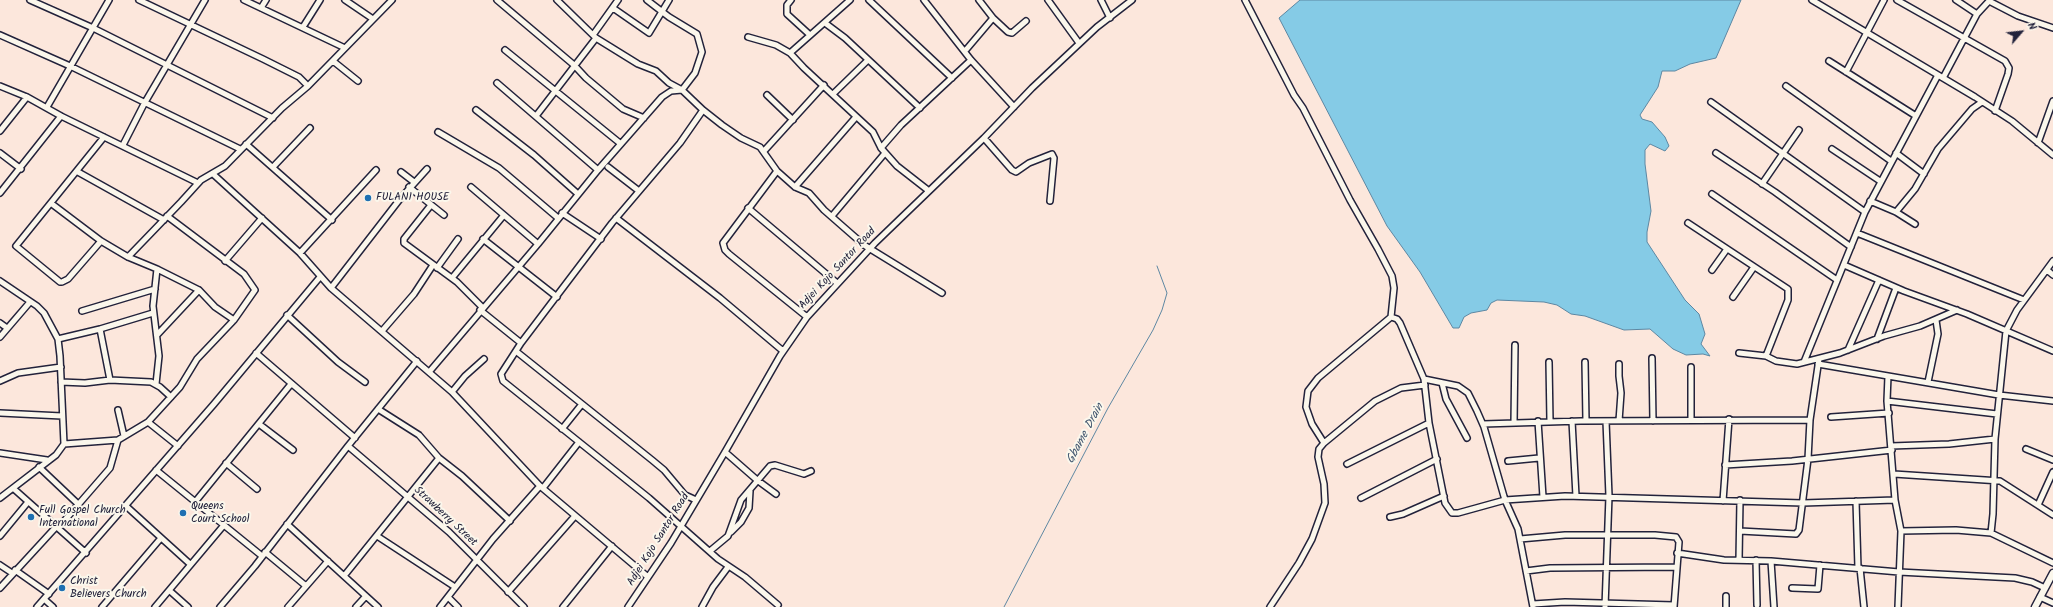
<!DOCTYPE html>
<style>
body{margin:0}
#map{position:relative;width:2053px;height:607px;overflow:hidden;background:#fce7dc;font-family:Kalam,sans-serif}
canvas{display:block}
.north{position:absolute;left:2001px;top:12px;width:40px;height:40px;-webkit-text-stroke:3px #fbf7ec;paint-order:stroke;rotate:62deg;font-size:11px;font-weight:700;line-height:16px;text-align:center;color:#22223b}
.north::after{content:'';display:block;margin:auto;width:14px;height:18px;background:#22223b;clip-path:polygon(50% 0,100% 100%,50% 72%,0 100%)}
</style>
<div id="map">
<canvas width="2053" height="607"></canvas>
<div class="north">N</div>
</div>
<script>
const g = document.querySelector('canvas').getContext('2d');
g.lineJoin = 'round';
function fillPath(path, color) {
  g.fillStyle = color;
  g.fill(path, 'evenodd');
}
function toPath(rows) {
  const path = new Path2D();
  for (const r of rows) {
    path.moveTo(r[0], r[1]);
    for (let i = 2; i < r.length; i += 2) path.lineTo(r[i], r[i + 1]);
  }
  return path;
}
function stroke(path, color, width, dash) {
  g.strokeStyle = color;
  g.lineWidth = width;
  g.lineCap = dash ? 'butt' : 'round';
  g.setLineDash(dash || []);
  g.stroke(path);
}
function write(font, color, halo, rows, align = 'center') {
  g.font = font + ' Kalam,sans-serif';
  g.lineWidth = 4;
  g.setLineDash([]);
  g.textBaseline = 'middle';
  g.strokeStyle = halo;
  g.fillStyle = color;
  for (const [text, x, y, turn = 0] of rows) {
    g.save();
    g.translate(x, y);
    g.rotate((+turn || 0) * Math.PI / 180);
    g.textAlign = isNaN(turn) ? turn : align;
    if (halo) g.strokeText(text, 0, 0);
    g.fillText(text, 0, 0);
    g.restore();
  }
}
const water = toPath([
 [1300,0,1741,0,1716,58,1690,64,1675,71,1662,71,1658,87,1640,115,1642,119,1652,122,1665,137,1669,146,1665,151,1650,144,1645,150,1645,164,1651,211,1647,232,1647,242,1685,300,1699,314,1705,334,1701,344,1710,356,1703,354,1686,355,1673,349,1650,329,1624,330,1585,316,1571,314,1557,305,1544,302,1497,300,1491,303,1487,310,1471,313,1464,317,1459,328,1453,328,1420,272,1387,226,1279,18,1300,0]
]);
fillPath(water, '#85cbe6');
stroke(water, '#5d87a2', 1);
stroke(toPath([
 [1004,607,1108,408,1153,330,1162,310,1167,293,1157,266]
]), '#5d87a2', 1);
const minor = toPath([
 [30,0,93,28,273,118],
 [139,0,263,59,299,77,308,86],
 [244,0,345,48],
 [345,0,373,19],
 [497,0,574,65,586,78,623,109,644,118],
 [557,0,596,38,638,64,656,71,669,83,682,90,703,110,722,125,741,138,760,147,777,171,795,187,809,193,824,210,864,245,942,293],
 [791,0,787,5,787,14,810,35],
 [869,0,952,78],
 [924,0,971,60,1014,107],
 [1048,0,1079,43],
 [1101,0,1110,18],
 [1245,0,1294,95,1303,108,1350,200,1378,249,1392,276,1394,288,1391,317,1318,378,1308,391,1306,407,1312,424,1324,443,1319,449,1318,457,1324,484,1325,503,1312,539,1299,563,1270,607],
 [1812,0,1975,97,2012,121,2053,155],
 [1897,0,2005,61,2009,68,2008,74,1995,111],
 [1956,0,1977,14],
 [261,8,266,0],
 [613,8,649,33,669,0],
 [993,18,1008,32,1012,33,1026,21],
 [825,23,845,38,920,108],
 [303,27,320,0],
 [0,35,70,66,240,149],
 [593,35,618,0],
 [748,37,776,45,790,53,804,68,873,132,881,148,897,166,929,191],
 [505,50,621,144],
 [965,51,993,18,979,0],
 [790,53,850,0],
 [333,61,358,81],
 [1829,61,1916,116],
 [1846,72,1884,0],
 [1943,78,1977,14,1989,1,2018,16,2053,28],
 [497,83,598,170],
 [0,86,27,97,61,116,198,183],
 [1786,86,1891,161],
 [833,94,868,60],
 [767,95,793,120],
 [1711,102,1865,212],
 [47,107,109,0],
 [476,110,534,155,578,194],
 [703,110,680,143,612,223,521,343,501,374,503,381,649,498,718,559,745,577,778,605],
 [536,116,596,38],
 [0,131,27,97],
 [438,132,499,168,558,218],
 [984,138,1012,170,1016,172,1029,163,1052,154,1054,158,1050,201],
 [2038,143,2053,101],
 [246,144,332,220],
 [123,145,144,104,205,0],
 [881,148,901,125,971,60],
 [1832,149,1880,181],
 [764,151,824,85],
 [0,153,21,169],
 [1716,153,1775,192,1851,247],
 [1896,153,1924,174],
 [273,167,310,128],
 [608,167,639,191],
 [777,171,723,243,725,250,729,254,807,317],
 [78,172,164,220],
 [401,172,414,182],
 [213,174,300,253,331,288,452,392,540,486,648,577],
 [1762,184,1799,130],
 [409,187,444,215],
 [471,187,538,244],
 [795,187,856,117],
 [0,193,61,116],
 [1712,194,1837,280],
 [1870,201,1896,212,1915,224],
 [52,204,101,241,128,257,157,269,199,290,215,307,234,320],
 [431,205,404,239,404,243,457,282,483,308],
 [748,208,837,283],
 [1896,212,1915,189,1938,149,1972,109,1982,102],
 [562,213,601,239],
 [832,216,885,153],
 [616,218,720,298,783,351],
 [1688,223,1788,289,1788,300,1766,356],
 [1857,233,2024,300],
 [483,239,557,297],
 [101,241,68,279,62,282,60,282,16,246,104,137],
 [300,253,376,170],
 [128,257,181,202,201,180,225,166,282,108,308,86,392,0],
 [225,261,262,218],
 [1844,265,1904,291,1967,314,2053,351],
 [437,268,458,239],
 [1712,270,1727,249],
 [2047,270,2053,275],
 [452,278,504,215],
 [0,281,37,306,44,313,58,339,60,356,64,444,56,455,0,498],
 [331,288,400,199,427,169],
 [1733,297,1754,267],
 [480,310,521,343],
 [82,311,155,289],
 [287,315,338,362,365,382],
 [1391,317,1397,319,1400,323,1424,379,1458,386,1468,393,1477,411,1484,427,1505,500,1518,529,1533,607],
 [0,323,7,328],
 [100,329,110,380],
 [382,331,414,294,433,265],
 [157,335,199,290],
 [0,337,30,302],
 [58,339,100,329,153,313],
 [1877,339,1896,288],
 [1848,350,1879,280],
 [517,352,652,460,664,470,685,495,696,500],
 [256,353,355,438],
 [1739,353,1766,356,1776,361,1797,364,1840,353,1884,336,1920,326,1957,310],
 [1652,358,1653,421],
 [1549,362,1550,421],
 [1585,362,1586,421],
 [1804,362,1865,212,1938,75],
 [1818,364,1999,395,2053,401],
 [1691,367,1691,420],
 [430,371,538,244,598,170,662,97,671,91,682,90,695,73,702,52,697,34,669,17,647,0],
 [1888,376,1887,401,1895,500,1901,531,1898,607],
 [1424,379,1429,423,1445,503,1452,513,1458,513,1505,500,1565,496,1803,503,1895,500],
 [0,381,18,373,61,367],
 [61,382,85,383,110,380,151,382,160,387,171,397],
 [1928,382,1938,334,1936,320],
 [1442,383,1446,399,1467,438],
 [156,384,159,356,153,306,157,269],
 [452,392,465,376,484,359],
 [1887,401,1997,414],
 [378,409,419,435,439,458,462,476,510,521],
 [118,410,124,436],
 [0,413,62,416],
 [1831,417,1889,413],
 [1538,421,1543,497],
 [1572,421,1576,496],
 [1619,421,1621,393,1619,376,1619,364],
 [148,422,178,446],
 [1514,423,1515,345],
 [259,424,293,450],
 [1483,424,1581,421,1810,420],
 [562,429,582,404],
 [1324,443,1375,401,1401,388,1425,385],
 [64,444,118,440,148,422,180,387,197,359,234,320,255,290,244,274,167,216],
 [348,446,449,532,524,607],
 [1891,446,1949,444,1995,439],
 [2026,449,2053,460],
 [725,452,757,480,776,494],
 [0,453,47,460],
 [1508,461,1539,458],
 [226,463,257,489],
 [1347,464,1429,423],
 [1725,465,1792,461,1892,450],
 [39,467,78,504],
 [156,470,262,556],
 [1894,474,2000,481,2053,515],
 [543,488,579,442],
 [14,489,86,553],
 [1361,498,1437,459],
 [1723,501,1729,419],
 [1856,501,1858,568],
 [195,502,291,384],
 [2038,505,2053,472],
 [126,506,190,564],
 [1390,517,1403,514,1444,496],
 [287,524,378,607],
 [58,528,110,468,118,440],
 [1740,531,1796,534,1799,530,1808,459,1810,420,1819,359],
 [1901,531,1956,530,1991,533,2053,563],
 [731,532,741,522,749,508,750,491],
 [1991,533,1993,514,1995,439,2006,331,2017,310,2053,261],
 [0,536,28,502],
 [377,536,455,587],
 [1520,539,1565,535,1655,535,1676,537,1679,542,1674,607],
 [710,551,728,536,741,500,770,466,775,465,804,474,811,471],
 [265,552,306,586],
 [1677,553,1724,560,1771,561,1899,572,2015,578,2032,582,2045,588],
 [1739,560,1740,500],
 [1756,560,1757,605],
 [1771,561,1774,607],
 [0,565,12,573],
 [1860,568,1864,607],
 [15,570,49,594],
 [1526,571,1550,568,1676,567],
 [344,576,439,458],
 [0,588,56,527],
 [1792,588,1818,589,1820,565],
 [170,591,188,607],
 [508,592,575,516],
 [448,597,458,607],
 [2040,597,2053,603],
 [44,599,53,607],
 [1533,604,1565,602,1674,605],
 [37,607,214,404,320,277],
 [102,607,161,538],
 [155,607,224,525],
 [220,607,255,566,348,446,417,361],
 [288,607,328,561],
 [356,607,366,596],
 [440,607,493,539,540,486],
 [563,607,612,546],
 [628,607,671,543,725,452,780,356,807,317,875,243,984,138,1032,88,1097,27,1132,0],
 [702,607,713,587,728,567],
 [1605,607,1609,496,1606,421],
 [1726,607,1726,596]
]);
const major = toPath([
 [2035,607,2053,573]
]);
stroke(minor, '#22223b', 8);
stroke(major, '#22223b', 9);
stroke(minor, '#fbf7ec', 5);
stroke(major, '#fbf7ec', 6);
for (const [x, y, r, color] of [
 [368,198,4,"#1f6fb2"],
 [183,513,4,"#1f6fb2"],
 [31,517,4,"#1f6fb2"],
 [62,588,4,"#1f6fb2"]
]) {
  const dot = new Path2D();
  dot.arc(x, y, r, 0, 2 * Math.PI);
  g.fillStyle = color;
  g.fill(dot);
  stroke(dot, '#fbf7ec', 1.5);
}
write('11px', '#22223b', '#fbf7ec', [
 ["FULANI HOUSE",376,198],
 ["Queens",191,507],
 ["Court School",191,520],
 ["Full Gospel Church",39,511],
 ["International",39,524],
 ["Christ",70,582],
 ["Believers Church",70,595]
], 'left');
write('11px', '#22223b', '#fbf7ec', [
 ["Adjei Kojo Santor Road",838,269,-47],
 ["Strawberry Street",445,517,43],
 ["Adjei Kojo Santor Road",659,540,-58]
]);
write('italic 12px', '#40556e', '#fbf7ec', [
 ["Gbame Drain",1086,434,-62]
]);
</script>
